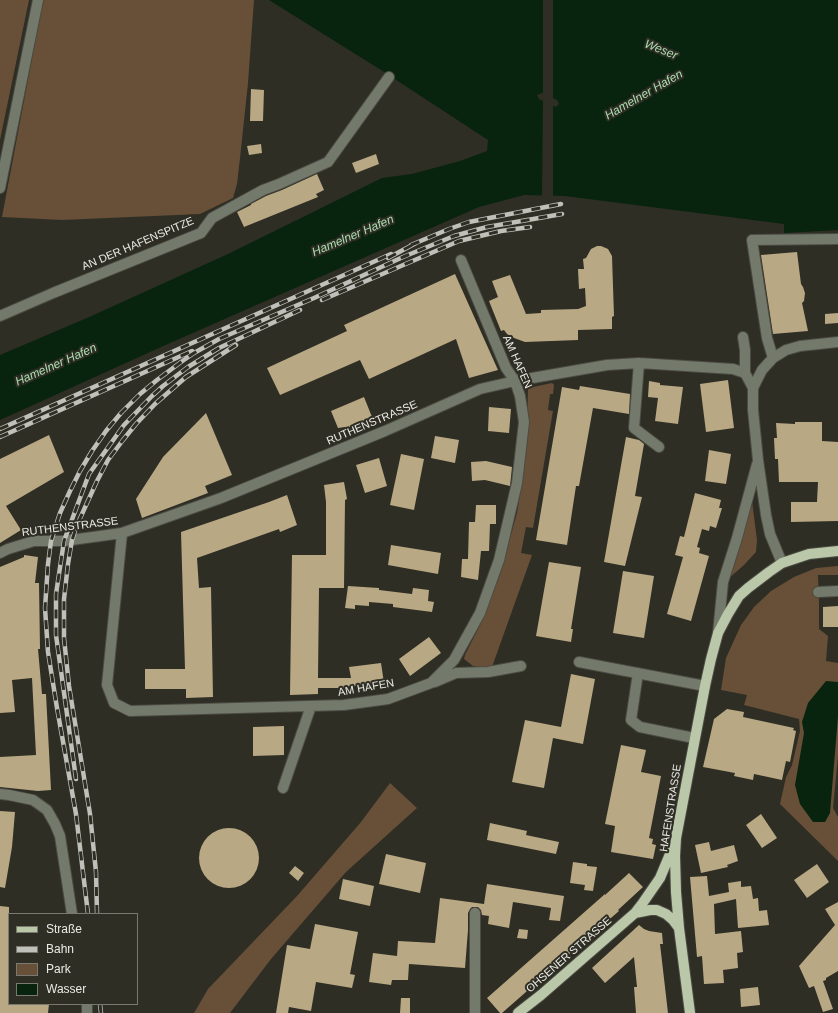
<!DOCTYPE html>
<meta charset="utf-8">
<style>
body{margin:0}
#map{position:relative;width:838px;height:1013px;overflow:hidden;background:#2e2e25;font-family:Helvetica,sans-serif}
canvas{display:block}
.legend{position:absolute;left:8px;top:913px;width:130px;height:92px;box-sizing:border-box;background:#2e2e25;border:1px solid #797971;margin:0;padding:5px 7px;list-style:none;font-size:12px;color:#eaeae4}
.legend li{display:flex;align-items:center;gap:8px;height:20px}
.legend b{width:20px;border:1px solid #797971}
</style>
<div id="map">
<canvas width="838" height="1013"></canvas>
<ul class="legend">
<li><b style="height:5px;background:#bac8a9"></b>Straße</li>
<li><b style="height:5px;background:#c0c0ba"></b>Bahn</li>
<li><b style="height:11px;background:#674f38"></b>Park</li>
<li><b style="height:11px;background:#08230e"></b>Wasser</li>
</ul>
</div>
<script>
const g = document.querySelector('canvas').getContext('2d');
g.lineJoin = 'round';
function fillPath(path, color) {
  g.fillStyle = color;
  g.fill(path, 'evenodd');
}
function toPath(rows) {
  const path = new Path2D();
  for (const r of rows) {
    if (r.length === 3) {
      path.moveTo(r[0] + r[2], r[1]);
      path.arc(r[0], r[1], r[2], 0, 2 * Math.PI);
      continue;
    }
    path.moveTo(r[0], r[1]);
    for (let i = 2; i < r.length; i += 2) path.lineTo(r[i], r[i + 1]);
  }
  return path;
}
function stroke(path, color, width, dash) {
  g.strokeStyle = color;
  g.lineWidth = width;
  g.lineCap = dash ? 'butt' : 'round';
  g.setLineDash(dash || []);
  g.stroke(path);
}
function write(font, color, halo, rows, align = 'center') {
  g.font = font + ' Helvetica,sans-serif';
  g.lineWidth = 4;
  g.setLineDash([]);
  g.textBaseline = 'middle';
  g.strokeStyle = halo;
  g.fillStyle = color;
  for (const [text, x, y, turn = 0] of rows) {
    g.save();
    g.translate(x, y);
    g.rotate((+turn || 0) * Math.PI / 180);
    g.textAlign = isNaN(turn) ? turn : align;
    if (halo) g.strokeText(text, 0, 0);
    g.fillText(text, 0, 0);
    g.restore();
  }
}
fillPath(toPath([
 [0,0,29,0,0,140],
 [43,0,254,0,248,83,240,158,237,184,233,198,200,214,62,220,2,217],
 [552,383,554,385,553,394,550,394,548,410,553,411,533,528,526,527,521,553,532,555,492,667,483,668,473,666,464,659,465,655,481,623,500,574,517,513,524,469,527,433,528,388],
 [752,501,757,540,756,552,744,565,728,579],
 [838,566,838,575,818,575,819,600,819,629,828,636,826,661,838,663,838,756,833,808,838,817,838,861,780,804,786,777,792,765,800,731,799,719,744,705,747,695,721,690,726,658,741,625,754,607,771,591,794,577,816,568],
 [390,783,417,808,346,872,271,959,230,1013,194,1013,208,989,297,896,361,822]
]), '#674f38');
fillPath(toPath([
 [269,0,838,0,838,230,784,233,784,224,565,196,524,195,479,207,161,347,0,420,0,355,87,318,228,254,382,178,412,174,460,161,487,151,488,140,381,70],
 [542,93,557,100,559,104,556,107,539,99,537,95],
 [826,681,838,682,838,716,830,813,825,822,813,822,800,804,795,785,804,733,802,722,808,703]
]), '#08230e');
fillPath(toPath([
 [543,0,553,0,553,101,543,96],
 [543,99,553,103,553,198,542,197]
]), '#2e2e25');
fillPath(toPath([
 [251,89,264,90,263,121,250,121],
 [261,144,262,153,249,155,247,146],
 [376,154,379,164,356,173,352,163],
 [317,174,324,190,316,194,318,197,244,227,237,212,251,205,251,204,266,196,282,190],
 [597,246,601,246,608,249,612,256,614,316,612,317,612,329,578,330,578,340,525,342,514,338,507,334,504,330,501,331,489,301,498,297,492,281,510,275,526,314,541,313,541,310,578,309,586,306,585,288,579,289,578,269,584,269,583,259,586,258,591,249],
 [797,252,801,284,803,287,805,293,804,301,802,303,808,331,773,334,761,255],
 [455,274,498,370,469,378,456,339,369,379,360,360,280,395,267,368,347,331,344,325],
 [838,313,838,323,825,324,825,314],
 [728,380,734,428,706,432,700,384],
 [649,381,660,383,660,385,683,387,678,424,655,421,658,398,648,397],
 [580,386,630,394,629,414,593,408,579,486,576,486,567,545,536,540,562,387,579,390],
 [364,397,372,417,345,429,345,427,338,428,331,411],
 [489,407,511,409,509,433,488,431],
 [206,413,232,475,205,486,208,493,142,518,136,499,163,457],
 [795,422,822,422,822,441,838,442,838,521,791,522,791,502,817,502,818,482,779,482,778,459,775,459,774,438,777,438,776,423,795,424],
 [49,435,64,472,6,506,21,530,0,543,0,459],
 [435,436,459,440,455,463,431,458],
 [626,437,639,440,644,444,635,496,642,497,625,566,604,562],
 [709,450,731,454,726,484,705,481],
 [401,454,424,459,414,510,390,505],
 [379,458,387,486,365,493,356,465],
 [486,461,512,467,510,486,485,480,472,481,471,462],
 [344,482,347,499,345,500,344,588,319,588,318,678,351,678,349,667,381,663,384,683,346,687,346,688,318,688,318,694,290,695,292,555,326,555,326,502,324,485],
 [695,493,721,500,719,508,722,508,716,528,710,526,709,531,702,529,697,547,700,548,699,553,709,556,691,621,667,614,683,557,675,555,680,536,684,537],
 [287,495,297,525,280,532,279,529,197,558,199,588,211,587,213,697,186,698,186,689,145,689,145,669,185,669,181,532,269,502],
 [476,505,496,505,496,524,490,524,489,551,481,551,478,580,461,577,462,559,468,559,469,522,475,522],
 [391,545,441,553,438,574,388,565],
 [24,555,38,557,35,583,39,583,40,649,38,649,42,694,46,694,51,790,38,791,0,787,0,757,36,755,32,678,12,680,15,712,0,713,0,567,24,557],
 [549,562,581,567,571,629,573,629,571,642,536,636],
 [623,571,654,576,644,638,613,633],
 [348,586,379,588,379,590,412,594,413,588,429,590,428,601,434,602,432,612,393,607,393,604,369,602,369,606,355,605,355,609,345,608],
 [838,606,838,627,823,627,823,607],
 [429,637,441,653,410,676,399,659],
 [571,674,595,679,583,744,553,738,544,788,512,782,525,720,561,727],
 [727,709,744,712,743,717,794,728,793,730,796,731,790,762,786,761,782,780,754,774,753,780,734,776,735,773,703,767,714,719],
 [284,726,284,755,253,756,253,727],
 [621,745,646,750,641,772,661,776,649,838,653,839,652,844,656,845,653,859,611,852,615,826,605,824],
 [0,811,15,812,12,847,5,888,0,887],
 [761,814,777,838,762,848,746,825],
 [490,823,527,831,526,835,559,842,556,854,487,840],
 [229,858,30],
 [709,842,711,851,734,845,738,861,727,865,728,867,701,873,695,845],
 [386,854,426,863,420,893,379,884],
 [573,862,587,864,587,866,597,867,593,891,584,890,585,885,570,883],
 [817,864,829,882,807,898,794,880],
 [295,866,304,873,298,881,289,873],
 [629,873,643,887,618,910,619,911,567,956,502,1013,500,1013,487,998,605,894,605,895],
 [707,876,709,896,729,892,728,883,741,881,741,887,751,886,753,899,758,898,759,911,767,910,769,925,738,928,736,899,714,904,715,934,741,931,743,952,737,953,738,968,723,970,724,983,704,984,702,956,697,957,690,877],
 [343,879,374,886,370,906,339,899],
 [487,884,564,896,560,921,549,920,551,908,513,902,509,928,488,924,489,916,482,915,481,910,478,907,472,907,470,909,468,913,468,930,465,968,409,964,408,980,392,980,391,985,369,982,373,953,397,956,398,941,435,943,440,898,484,904],
 [838,902,838,971,826,978,826,980,823,981,833,1009,823,1012,814,986,809,988,799,966,835,925,825,909],
 [0,906,9,907,9,1004,49,1004,48,1013,0,1013],
 [315,924,358,932,350,974,355,975,352,988,316,982,311,1011,289,1007,288,1013,276,1013,287,945,310,949],
 [639,925,644,929,649,931,662,933,663,944,660,944,668,1013,636,1013,634,987,637,987,634,957,605,983,592,968],
 [519,929,528,930,527,939,517,938],
 [758,987,760,1005,741,1007,740,989],
 [401,998,410,998,410,1013,400,1013]
]), '#b9a884');
const minor = toPath([
 [0,188,38,0],
 [0,316,53,293,201,233,212,218,263,190,279,184,328,162,389,77],
 [743,337,745,350,745,373],
 [773,358,767,338,752,240,838,239],
 [639,363,634,428,659,447],
 [122,533,107,685,114,703,130,711,344,705,388,699,431,683,454,660,480,613,499,560,517,483,524,422,520,396,515,381,506,368,461,260],
 [0,553,8,549,34,541,64,541,122,533,221,498,385,431,480,389,515,381,607,365,639,363,733,369,745,373,753,388],
 [782,563,770,534,766,515,758,460,753,410,753,388,762,370,773,358,786,350,800,346,838,342],
 [818,592,838,591],
 [718,633,723,582,737,538,757,464],
 [579,662,705,686],
 [638,673,631,720,640,727,694,738],
 [435,682,456,673,488,672,521,666],
 [283,788,311,706],
 [0,794,9,795,33,800,47,810,55,824,60,836,72,914],
 [475,913,475,1013],
 [87,1004,87,1013]
]);
const major = toPath([
 [635,913,650,910,657,910,666,914,673,920,679,928],
 [518,1013,541,995,635,913,642,904,660,878,673,847],
 [690,1013,679,928,676,892,675,856,676,838,705,686,711,659,718,633,728,614,739,596,748,588,769,572,782,563,809,554,838,551]
]);
stroke(minor, '#4c4c44', 12);
stroke(major, '#4c4c44', 12);
stroke(minor, '#747a6b', 10);
stroke(major, '#bac8a9', 10);
const rail = toPath([
 [411,245,449,229,469,222,561,204],
 [388,258,416,243],
 [322,300,459,241,501,231,530,227],
 [0,429,391,254],
 [0,437,192,351],
 [76,779,56,635,56,594,64,541,89,474,124,425,152,396,163,386,188,367,219,348,300,310],
 [88,914,76,814,57,708,48,652,45,608,48,564,51,541,60,513,70,491,80,471,92,451,106,431,121,413,140,394,157,380,181,362,194,353,219,339,314,298,403,257,454,236,487,227,562,214],
 [97,914,96,872,90,814,69,686,64,638,64,599,68,564,72,540,77,525,97,481,108,460,123,440,136,424,155,404,186,377,236,345],
 [100,1004,101,1013]
]);
stroke(rail, '#c0c0ba', 4.5);
stroke(rail, '#2e2e25', 3, [9]);
write('11px', '#eaeae4', '#2e2e25', [
 ["AN DER HAFENSPITZE",138,244,-23],
 ["AM HAFEN",517,362,66],
 ["RUTHENSTRASSE",372,423,-23],
 ["RUTHENSTRASSE",70,527,-7],
 ["AM HAFEN",366,688,-10],
 ["HAFENSTRASSE",671,808,-81],
 ["OHSENER STRASSE",569,955,-41]
]);
write('italic 12px', '#aadeb0', '#2e2e25', [
 ["Weser",661,50,22],
 ["Hamelner Hafen",644,95,-30],
 ["Hamelner Hafen",353,236,-23],
 ["Hamelner Hafen",56,365,-24]
]);
</script>
